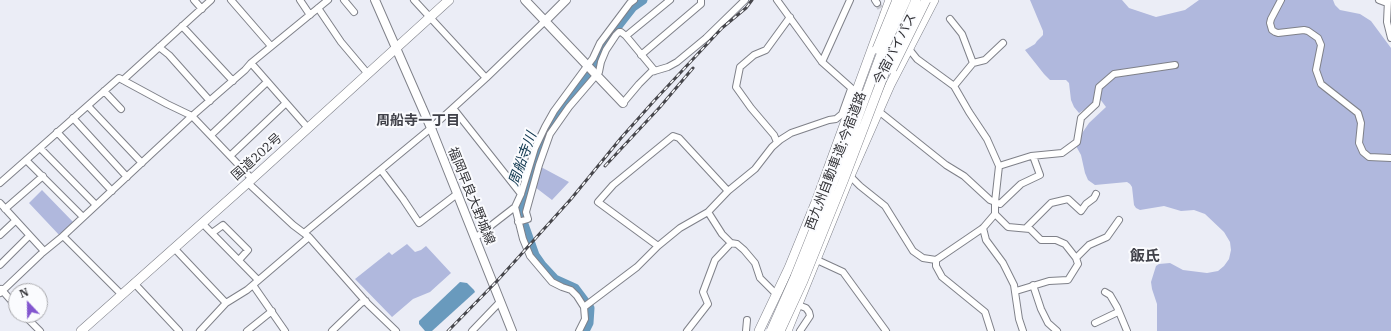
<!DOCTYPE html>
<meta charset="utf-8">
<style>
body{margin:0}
#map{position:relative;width:1391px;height:331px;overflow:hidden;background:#ebedf6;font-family:"IBM Plex Serif",serif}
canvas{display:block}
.north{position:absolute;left:8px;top:283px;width:40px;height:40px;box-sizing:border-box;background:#fafbfe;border:1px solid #aaaaae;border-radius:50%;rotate:338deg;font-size:11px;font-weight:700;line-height:16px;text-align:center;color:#313135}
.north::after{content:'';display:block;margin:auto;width:14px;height:18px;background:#8256cf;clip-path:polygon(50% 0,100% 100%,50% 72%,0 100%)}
</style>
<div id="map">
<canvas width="1391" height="331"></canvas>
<div class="north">N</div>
</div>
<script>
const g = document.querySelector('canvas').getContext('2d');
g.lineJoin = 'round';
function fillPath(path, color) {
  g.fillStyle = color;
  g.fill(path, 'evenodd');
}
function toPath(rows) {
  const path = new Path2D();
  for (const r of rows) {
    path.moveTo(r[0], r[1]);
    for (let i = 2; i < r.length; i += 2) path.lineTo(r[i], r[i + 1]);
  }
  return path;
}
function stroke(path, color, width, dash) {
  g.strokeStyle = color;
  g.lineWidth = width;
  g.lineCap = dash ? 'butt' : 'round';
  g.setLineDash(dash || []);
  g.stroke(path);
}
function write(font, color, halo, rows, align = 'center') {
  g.font = font + ' "IBM Plex Serif","Noto Sans JP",serif';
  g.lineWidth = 4;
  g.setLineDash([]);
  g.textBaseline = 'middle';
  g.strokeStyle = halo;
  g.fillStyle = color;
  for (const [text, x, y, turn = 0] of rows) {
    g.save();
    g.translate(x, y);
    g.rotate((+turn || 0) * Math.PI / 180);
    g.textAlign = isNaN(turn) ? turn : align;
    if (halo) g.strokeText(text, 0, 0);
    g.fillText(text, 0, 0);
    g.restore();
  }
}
fillPath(toPath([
 [1030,0,1122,0,1129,8,1156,17,1185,10,1199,0,1333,0,1335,5,1340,10,1360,14,1371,21,1391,48,1391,331,1157,331,1157,304,1152,289,1151,282,1156,266,1159,264,1170,263,1183,270,1207,273,1218,271,1224,266,1229,259,1231,250,1230,242,1224,232,1205,214,1194,210,1181,211,1164,206,1140,210,1136,208,1134,205,1132,187,1130,184,1127,182,1095,185,1088,180,1085,173,1081,155,1076,146,1076,142,1089,123,1106,107,1100,99,1079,113,1074,107,1071,100,1069,83,1066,80,1050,80,1044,74,1025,50,1035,44,1037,41,1043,35,1043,31],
 [541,167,569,182,552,200,535,187],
 [42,190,75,224,61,237,29,203],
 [407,244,415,252,421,250,426,246,451,273,430,292,413,299,392,317,355,279,389,252,392,255]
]), '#b0b8dd');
fillPath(toPath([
 [460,282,467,283,474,290,475,292,432,331,425,331,419,324,419,321]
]), '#699abd');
stroke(toPath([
 [585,331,589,323,590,308,575,288,555,279,542,265,535,255,520,213,532,168,549,129,564,106,589,75,608,39,633,7,643,0]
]), '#699abd', 9);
stroke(toPath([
 [877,3,886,17]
]), '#c6c7cf', 6, [6, 3]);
const minor = toPath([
 [194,0,202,9],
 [231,0,271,46],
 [300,0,310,15],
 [344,0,354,12],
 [414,0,486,78],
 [777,0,822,62,858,94],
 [875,0,877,3],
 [1281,0,1271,19,1270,23,1272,30,1275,32,1278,33,1304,30,1308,31,1318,38,1321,45,1316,70,1321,84,1358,113,1361,123,1359,143,1363,152,1369,157,1391,158],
 [1379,0,1387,3],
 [1388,0,1387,22,1391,38],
 [318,8,341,42,368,74],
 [950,19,962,34,973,63,954,86],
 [182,26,233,81],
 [159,47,169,55,210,101],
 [641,55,701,4,701,0],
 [822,62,850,0],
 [251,63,308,128],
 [973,63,985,60,1003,43],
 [655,71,626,36,670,0],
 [123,80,211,0],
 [104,91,121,109],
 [623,103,639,84,651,72,668,67,677,62,706,38,745,0],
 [88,106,142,163],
 [453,108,521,194],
 [876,109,946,165,964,176,990,200,1000,204,1021,184,1040,175,1033,156],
 [73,118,127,177],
 [57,132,112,191],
 [211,135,267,82],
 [777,142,774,135,751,108,736,87,740,67,754,55,766,50,790,17],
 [40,148,96,205],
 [230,156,286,103],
 [26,160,83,217],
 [999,166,1031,156,1062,153,1077,142,1081,118,1096,104,1099,87,1114,74,1175,65],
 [381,170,403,199,419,223,457,194],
 [850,176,860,186,885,206,913,251,923,258,936,260,983,228,995,214,995,202,999,166,987,139,969,112,954,86,917,59,909,49],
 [0,183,119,78,167,104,192,116,252,179],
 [248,183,293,225,309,237,368,304,396,331],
 [0,203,44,251],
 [5,209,43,176],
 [708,212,722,234,731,243,737,244,744,250,755,263,760,278,777,295],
 [995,214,1008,227,1030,229,1041,240,1056,240,1065,244,1076,258,1078,264,1068,280,1049,281,1016,291],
 [518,222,528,219,526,212,539,165,550,134,569,107,599,72,601,62,606,50,616,35,619,32,621,32,626,36],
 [202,223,258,280],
 [983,228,986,240,1003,263,1014,285,1019,319,1023,331],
 [1026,228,1051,203,1068,199,1081,211,1086,204,1094,198,1096,194],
 [212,233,223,225,248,250,239,260],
 [304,233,431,128,486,78,545,21],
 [0,235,15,221],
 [63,236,121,294],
 [475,238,515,207],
 [658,246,598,202,613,185,673,136,679,138,728,191],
 [174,248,226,303],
 [1076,258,1089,245,1107,237,1119,220],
 [817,260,843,272,886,331],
 [936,260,936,266,942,277,985,312,991,331],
 [0,265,29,236],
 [134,283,179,331],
 [253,285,285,331],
 [1033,285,1041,309,1048,323,1057,331],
 [1,289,16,306],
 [1105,292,1110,295,1117,307,1127,331],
 [0,293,41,254,63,236,192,116,245,70,251,63,328,0],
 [798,305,806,308,809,312,810,316,800,331],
 [584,307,637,267,658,246,680,228,708,212,728,191,755,169,772,147,780,140,791,133,829,120,836,119,842,114,851,89],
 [24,315,40,331],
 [1095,323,1118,312],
 [200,331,226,303,247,290,309,237],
 [247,331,272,311],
 [332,331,361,303,366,301],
 [472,331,497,305,501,302],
 [579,331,585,319,584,307,577,296,571,290,562,287,552,282,530,256,523,239,515,207,521,194,535,148,545,127,554,111,593,58,600,43,630,3,634,0],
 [687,331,708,304,703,292,715,260,731,243],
 [746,331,747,320]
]);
const major = toPath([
 [375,0,431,128,512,331],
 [525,0,623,103],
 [545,21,566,0]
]);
const highway = toPath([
 [81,331,252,179,449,0],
 [759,331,789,268,816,202,890,0],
 [787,331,850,176,890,85,934,0]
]);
stroke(minor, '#7f8189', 8);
stroke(major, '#7f8189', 10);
stroke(highway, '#7f8189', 10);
stroke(minor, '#fff', 6);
stroke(major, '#fff', 8);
stroke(highway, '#fff', 9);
const rail = toPath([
 [605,166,660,107,693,68],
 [448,331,497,281,571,199,621,138,653,102,722,28,746,8,752,0]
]);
stroke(rail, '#47474c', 3);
stroke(rail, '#fafbfe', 1.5, [4.5]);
const highwayBridge = toPath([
 [877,49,897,0],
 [892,69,926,0],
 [771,331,795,277,845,152,880,57,906,0],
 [780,331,803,281,844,179,889,61,916,0]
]);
stroke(highwayBridge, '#7f8189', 10, []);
stroke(highwayBridge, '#fff', 9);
write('13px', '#313135', '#fafbfe', [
 ["今宿バイパス",895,49,-63],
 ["国道202号",257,157,-42],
 ["西九州自動車道;今宿道路",836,161,-69],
 ["福岡早良大野城線",471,196,68]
]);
write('bold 14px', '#404149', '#fafbfe', [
 ["周船寺一丁目",418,121]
]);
write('italic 14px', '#0a334b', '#fafbfe', [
 ["周船寺川",523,159,-70]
]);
write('bold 15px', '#404149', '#fafbfe', [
 ["飯氏",1145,257]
]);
</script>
